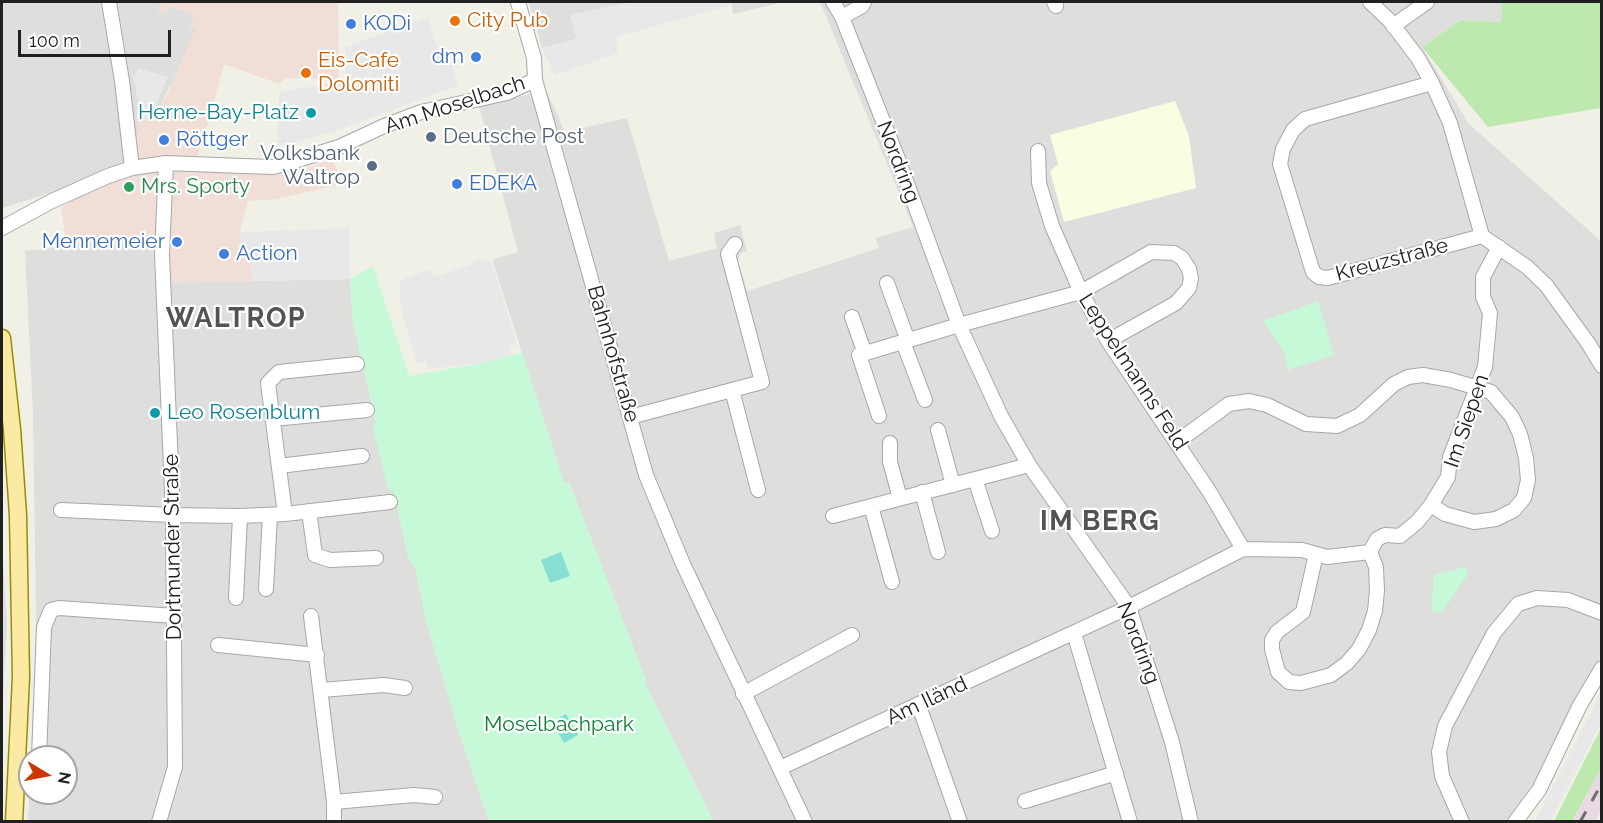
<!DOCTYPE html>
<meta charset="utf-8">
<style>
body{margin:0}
#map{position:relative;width:1603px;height:823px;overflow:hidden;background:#f1f0e7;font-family:Raleway,sans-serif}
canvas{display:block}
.frame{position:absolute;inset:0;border:3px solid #202020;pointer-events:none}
.north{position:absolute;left:18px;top:745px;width:60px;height:60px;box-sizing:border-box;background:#fff;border:2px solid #a6a6a6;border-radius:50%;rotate:100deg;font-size:16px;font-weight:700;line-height:24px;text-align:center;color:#202020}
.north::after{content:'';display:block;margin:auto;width:21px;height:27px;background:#cd3604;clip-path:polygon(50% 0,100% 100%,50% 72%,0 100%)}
.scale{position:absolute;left:18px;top:30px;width:153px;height:27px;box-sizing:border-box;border:3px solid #202020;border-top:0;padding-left:8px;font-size:18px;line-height:21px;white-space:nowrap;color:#202020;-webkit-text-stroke:4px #fff;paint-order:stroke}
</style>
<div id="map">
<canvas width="1603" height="823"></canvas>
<div class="frame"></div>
<div class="north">N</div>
<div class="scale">100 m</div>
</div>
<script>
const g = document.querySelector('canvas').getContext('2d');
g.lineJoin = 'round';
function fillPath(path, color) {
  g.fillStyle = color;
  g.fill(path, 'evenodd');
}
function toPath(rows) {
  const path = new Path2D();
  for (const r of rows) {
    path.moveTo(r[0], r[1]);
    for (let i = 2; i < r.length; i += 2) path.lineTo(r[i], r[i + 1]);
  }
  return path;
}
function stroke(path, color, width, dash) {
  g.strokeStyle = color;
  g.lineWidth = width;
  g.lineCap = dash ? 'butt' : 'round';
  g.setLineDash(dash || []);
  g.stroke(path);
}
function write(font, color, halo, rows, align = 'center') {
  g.font = font + ' Raleway,sans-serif';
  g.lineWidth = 4.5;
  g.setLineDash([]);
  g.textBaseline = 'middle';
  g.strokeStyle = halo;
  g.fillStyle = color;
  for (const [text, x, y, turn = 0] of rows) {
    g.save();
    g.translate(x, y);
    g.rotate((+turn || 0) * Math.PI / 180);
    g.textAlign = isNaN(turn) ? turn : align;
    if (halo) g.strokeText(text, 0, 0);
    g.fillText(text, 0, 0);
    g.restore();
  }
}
fillPath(toPath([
 [2,2,161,2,158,12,169,5,195,15,190,26,198,29,196,29,171,86,169,86,155,121,138,118,139,130,132,168,2,208],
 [529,2,631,2,571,15,577,39,542,48],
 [731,2,784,2,733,14],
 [820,2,1502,2,1502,19,1499,22,1461,20,1422,47,1469,124,1602,242,1601,655,1535,782,1507,821,713,821,644,681,646,680,569,482,564,483,493,262,494,259,518,252,479,107,546,90,565,132,627,118,669,261,717,248,714,233,740,225,747,252,741,253,738,261,747,291,879,248,876,238,913,227],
 [153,234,155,283,350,279,353,322,376,422,373,428,394,492,409,561,415,567,427,624,459,732,489,821,28,821,30,781,30,793,66,793,66,757,31,757,36,618,33,414,25,251],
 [2,546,7,624,2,721]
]), '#dededd');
fillPath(toPath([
 [161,2,338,2,339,79,286,78,279,84,224,64,207,127,195,163,273,167,288,171,303,169,333,159,342,184,276,199,248,201,240,232,241,247,250,247,252,281,155,283,153,234,67,246,61,208,108,176,132,168,139,130,137,117,155,121,196,29,190,26,194,15,170,5,165,14,158,12]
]), '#f1ded7');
fillPath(toPath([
 [1601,769,1601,811,1595,821,1572,822]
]), '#e9d9e2');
fillPath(toPath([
 [1175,101,1189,136,1196,188,1064,222,1050,171,1058,164,1050,135]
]), '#f7fee2');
fillPath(toPath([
 [1502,2,1601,2,1601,108,1488,127,1422,47,1461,20,1499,22,1502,19],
 [1601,728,1601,769,1572,821,1554,821]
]), '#bde9ae');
fillPath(toPath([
 [373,266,409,376,483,363,522,352,564,483,569,482,646,680,644,681,713,821,489,821,459,732,427,624,415,567,409,561,394,492,388,489,373,428,376,421,353,322,350,279],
 [1318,301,1334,355,1288,370,1284,352,1263,321],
 [1466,567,1468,574,1442,612,1431,611,1434,575]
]), '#c6f9d7');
fillPath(toPath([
 [561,552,570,576,550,583,541,560],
 [566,714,578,735,564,743,552,722]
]), '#87ded2');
fillPath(toPath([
 [632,2,730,2,731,5,616,37,618,53,555,75,542,48,577,39,570,15],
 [428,18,443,64,450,62,459,85,333,132,277,147,279,92,345,81,345,47],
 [138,68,168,77,150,120,139,118,140,111,133,76,136,75],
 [350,228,350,279,252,281,250,247,241,247,240,232],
 [479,259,492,263,517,344,509,347,511,354,483,363,428,369,426,361,417,364,402,312,399,290,402,289,399,281,430,269,434,277,470,265],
 [1601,692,1601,723,1551,821,1535,821]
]), '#e8e8e8');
const minor = toPath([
 [109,2,122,81,132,168],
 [518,2,534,58,535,80,646,475,683,564,805,822],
 [833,2,842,17,898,159,959,325,1001,416,1029,465,1129,607,1172,742,1191,822],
 [1054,2,1056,6],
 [1370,2,1390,21,1418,58,1432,83,1450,123,1482,236,1527,267,1546,285,1588,343,1602,366],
 [842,17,862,6,864,2],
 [1393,26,1427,2],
 [1432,83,1305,119,1293,130,1283,149,1280,164,1313,272,1319,277,1328,278,1482,236],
 [1038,151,1039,183,1052,226,1081,292,1108,341,1209,491,1243,549],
 [2,228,50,202,108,176,132,168,166,163,243,166,273,167,285,164,339,147,384,126,421,112,507,93,535,80],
 [887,283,908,341],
 [852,317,865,354],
 [903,342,925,400],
 [732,390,762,382,728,254,735,244],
 [879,416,859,355,959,325,1081,292,1151,252,1174,253,1182,258,1189,269,1191,278,1189,288,1176,303,1108,341],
 [630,417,732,390,758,490],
 [273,419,367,410],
 [938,430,953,485],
 [1177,442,1229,404,1249,401,1267,405,1306,424,1337,426,1360,415,1394,384,1408,377,1423,375,1451,380,1491,392,1512,417,1520,434,1526,458,1528,480,1524,498,1514,510,1496,519,1474,522,1445,514,1431,505],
 [890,443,890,462,900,498],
 [279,466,362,456],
 [975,479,992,531],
 [922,492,938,552],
 [871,506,892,582],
 [61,510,173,515,240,516,285,514,390,502],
 [309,511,315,555,330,560,376,558],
 [285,514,268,383,279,372,357,364],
 [833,516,1029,465],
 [1316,554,1303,612,1277,632,1272,640,1272,649,1278,672,1289,682,1301,683,1331,675,1347,663,1359,649,1369,630,1375,611,1377,591,1376,567,1370,552],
 [266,589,270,515],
 [236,598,240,516],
 [311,616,334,802,334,822],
 [1074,633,1130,822],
 [218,645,317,655],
 [321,690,384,685,405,688],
 [743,694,852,635],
 [919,706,960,822],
 [39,757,44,627,51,610,59,608,175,616],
 [780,768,1129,607,1243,549,1302,550,1327,557,1370,552,1377,539,1385,535,1400,536,1417,522,1431,505,1448,477,1450,457,1485,367,1490,313,1483,297,1483,277,1499,247],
 [1025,801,1116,773],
 [334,802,414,795,435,797],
 [159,822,175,767,173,515,162,254,166,163],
 [1462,822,1442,776,1439,752,1445,726,1494,633,1518,604,1537,598,1568,600,1602,613],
 [1515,822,1539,790,1580,705,1602,668]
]);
const major = toPath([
 [2,338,12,429,18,515,21,677,14,822]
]);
stroke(minor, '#a7a7a7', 16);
stroke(major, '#9a8d03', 19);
stroke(minor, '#fff', 14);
stroke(major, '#faeaa3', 16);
stroke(toPath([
 [1580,822,1602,783]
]), '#6e6e6e', 3, [12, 12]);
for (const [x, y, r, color] of [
 [455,21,6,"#e8710a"],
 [351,24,6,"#3f7fe0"],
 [476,57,6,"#3f7fe0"],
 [306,73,6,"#e8710a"],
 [311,113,6,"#0f9aa8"],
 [431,137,6,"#5c6f8a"],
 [164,140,6,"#3f7fe0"],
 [372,166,6,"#5c6f8a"],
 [457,184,6,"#3f7fe0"],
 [129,187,6,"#2e9e5b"],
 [177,242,6,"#3f7fe0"],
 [224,254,6,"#3f7fe0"],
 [155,413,6,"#0f9aa8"]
]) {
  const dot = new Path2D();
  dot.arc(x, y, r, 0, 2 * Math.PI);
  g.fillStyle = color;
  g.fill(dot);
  stroke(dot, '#fff', 2);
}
write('21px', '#c56008', '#fff', [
 ["City Pub",467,21],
 ["Eis-Cafe",318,61],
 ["Dolomiti",318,85]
], 'left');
write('21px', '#366cbe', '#fff', [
 ["KODi",363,24],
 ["dm",464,57,"right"],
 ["Röttger",176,140],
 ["EDEKA",469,184],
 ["Mennemeier",165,242,"right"],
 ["Action",236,254]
], 'left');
write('21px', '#202020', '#fff', [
 ["Am Moselbach",455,105,-18],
 ["Nordring",898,162,69],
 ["Kreuzstraße",1392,260,-15],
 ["Bahnhofstraße",613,354,74],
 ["Leppelmanns Feld",1133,372,57],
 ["Im Siepen",1467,421,-71],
 ["Dortmunder Straße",173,547,-91],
 ["Nordring",1138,643,69],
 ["Am Iländ",927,701,-25]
]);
write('21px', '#0d838f', '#fff', [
 ["Herne-Bay-Platz",299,113],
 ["Leo Rosenblum",167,413,"left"]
], 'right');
write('21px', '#4e5e75', '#fff', [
 ["Deutsche Post",443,137],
 ["Volksbank",360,154,"right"],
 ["Waltrop",360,178,"right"]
], 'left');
write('21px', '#27864d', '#fff', [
 ["Mrs. Sporty",141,187]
], 'left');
write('21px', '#0e7f33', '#fff', [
 ["Moselbachpark",559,725]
]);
g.letterSpacing = '1.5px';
write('bold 27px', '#535353', '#fff', [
 ["WALTROP",236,319],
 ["IM BERG",1100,522]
]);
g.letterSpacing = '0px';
</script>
